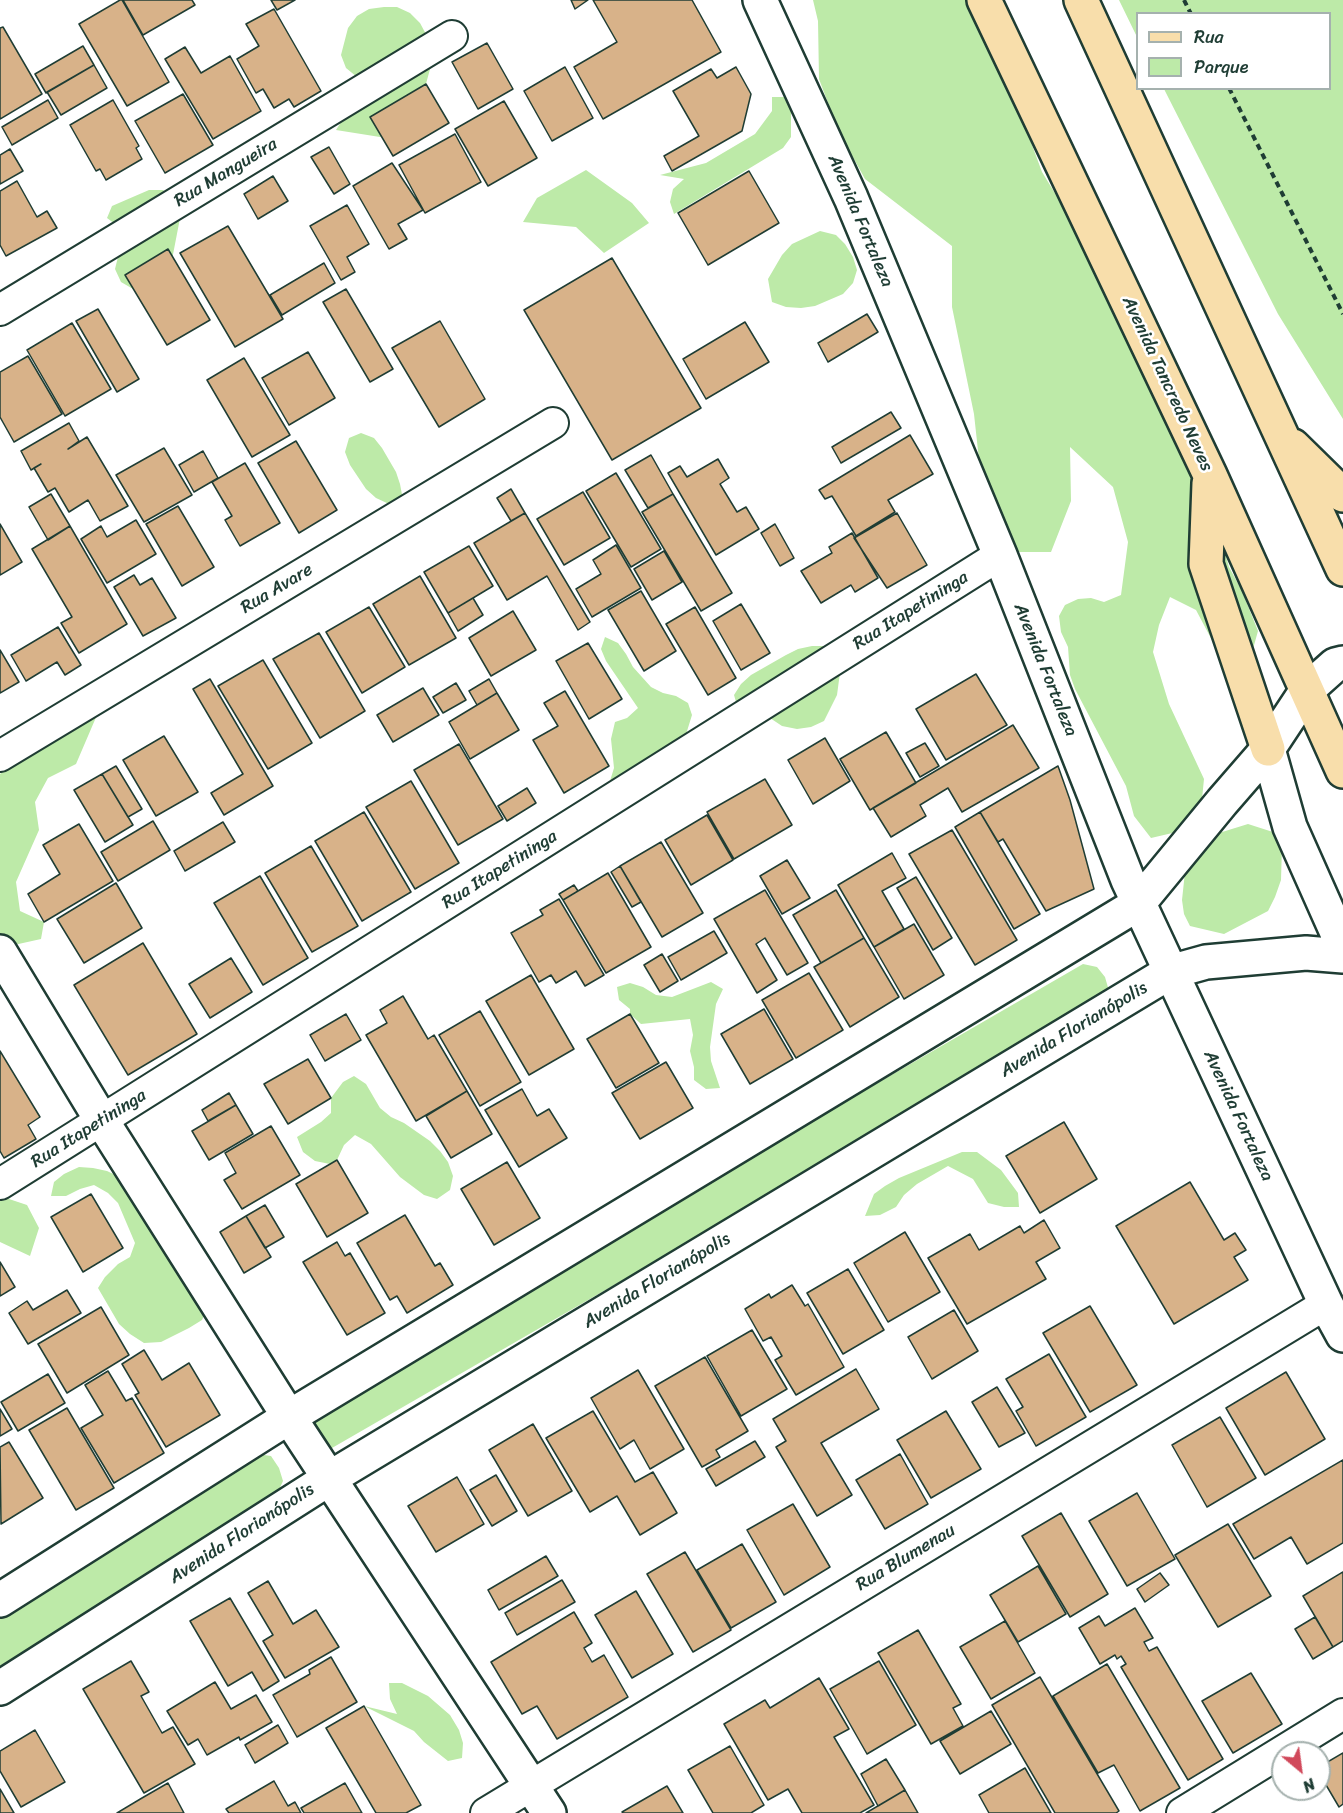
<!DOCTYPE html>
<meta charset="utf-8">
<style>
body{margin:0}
#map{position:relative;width:1343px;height:1813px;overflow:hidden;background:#fff;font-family:Sriracha,sans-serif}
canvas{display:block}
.legend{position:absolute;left:1136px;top:12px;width:195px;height:78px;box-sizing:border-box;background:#fff;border:2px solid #a5b1ae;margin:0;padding:8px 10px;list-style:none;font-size:18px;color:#1f3d34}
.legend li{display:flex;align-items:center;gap:12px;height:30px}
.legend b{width:30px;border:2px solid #a5b1ae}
.north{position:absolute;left:1271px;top:1741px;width:60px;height:60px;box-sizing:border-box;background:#fff;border:2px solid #a5b1ae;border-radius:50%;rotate:151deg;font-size:16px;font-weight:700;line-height:24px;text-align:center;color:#1f3d34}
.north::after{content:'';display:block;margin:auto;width:21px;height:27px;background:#d1495b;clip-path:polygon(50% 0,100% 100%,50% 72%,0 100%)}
</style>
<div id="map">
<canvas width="1343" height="1813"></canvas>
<ul class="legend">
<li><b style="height:8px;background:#f8deab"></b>Rua</li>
<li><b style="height:16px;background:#bdeaa8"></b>Parque</li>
</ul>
<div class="north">N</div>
</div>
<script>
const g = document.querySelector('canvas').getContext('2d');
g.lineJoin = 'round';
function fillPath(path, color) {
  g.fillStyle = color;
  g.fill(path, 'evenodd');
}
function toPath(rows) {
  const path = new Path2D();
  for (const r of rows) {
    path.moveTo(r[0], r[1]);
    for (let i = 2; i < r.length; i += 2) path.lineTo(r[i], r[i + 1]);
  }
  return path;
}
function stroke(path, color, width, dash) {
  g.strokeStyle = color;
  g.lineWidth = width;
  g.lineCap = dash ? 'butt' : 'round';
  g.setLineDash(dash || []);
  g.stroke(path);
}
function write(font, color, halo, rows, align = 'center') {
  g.font = font + ' Sriracha,sans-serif';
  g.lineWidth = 5;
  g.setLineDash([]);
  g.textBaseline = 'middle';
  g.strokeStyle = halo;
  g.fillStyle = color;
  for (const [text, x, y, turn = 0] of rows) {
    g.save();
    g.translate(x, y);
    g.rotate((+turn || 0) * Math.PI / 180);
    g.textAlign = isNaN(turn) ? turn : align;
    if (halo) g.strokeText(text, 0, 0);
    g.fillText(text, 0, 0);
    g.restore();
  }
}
fillPath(toPath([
 [813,0,969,0,1009,83,1042,172,1075,226,1112,311,1151,386,1173,440,1189,467,1219,532,1229,567,1242,591,1258,631,1251,656,1223,661,1196,610,1170,597,1159,625,1153,652,1169,704,1204,779,1201,809,1181,831,1151,838,1134,816,1126,786,1075,689,1070,675,1068,647,1061,632,1059,616,1065,605,1078,599,1091,598,1104,602,1121,595,1128,542,1113,487,1070,447,1071,501,1051,552,1009,552,980,469,974,414,952,307,952,246,865,179,839,132,819,79,818,21],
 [1119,0,1343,0,1343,419,1278,314,1164,89,1330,88,1330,14,1138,14,1137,37],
 [384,7,397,7,410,13,420,23,435,51,424,91,395,136,380,137,336,130,343,119,357,77,346,68,341,55,348,28,357,16,369,9],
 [772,97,785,97,791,109,791,137,783,148,674,214,670,202,673,189,684,179,660,175,706,163,755,134,772,111],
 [586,170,632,203,649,223,604,253,576,227,523,222,537,198],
 [149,190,163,190,175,199,181,213,170,270,148,288,133,289,121,282,115,269,122,241,119,227,107,218,112,206],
 [820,231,836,235,845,244,853,257,857,270,853,283,843,294,815,306,801,308,786,307,772,302,768,279,782,255,792,244],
 [361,433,374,438,382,448,396,472,400,484,403,500,389,504,376,498,366,489,350,465,345,452,349,438],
 [605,637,618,643,626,654,633,667,651,687,663,693,676,696,688,703,692,715,683,744,620,790,610,781,614,768,611,739,615,722,627,718,638,708,606,661,601,649],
 [812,646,826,646,836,653,841,665,837,695,824,721,811,727,797,729,782,726,770,718,757,713,741,719,734,695,741,684,751,675,786,655,798,649],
 [97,715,76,764,48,778,35,802,39,830,16,882,20,911,44,922,41,939,14,945,0,934,0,774,70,716],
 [1248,824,1276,833,1282,846,1281,880,1275,897,1268,911,1224,934,1190,926,1184,914,1182,900,1185,872,1206,837],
 [1083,964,1097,967,1105,977,1109,991,1104,1002,332,1448,318,1447,307,1435,313,1410],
 [711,982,723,989,716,1004,710,1047,711,1061,720,1088,706,1089,694,1080,694,1067,690,1051,693,1035,690,1019,641,1024,630,1014,630,1009,619,1000,617,987,630,983,643,987,656,995,672,997],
 [354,1076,366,1084,380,1108,391,1117,404,1123,430,1141,440,1151,448,1162,453,1176,450,1190,437,1199,424,1195,400,1177,371,1144,355,1135,344,1145,337,1160,330,1164,315,1161,303,1152,297,1137,321,1122,331,1113,331,1098,343,1082],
 [962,1152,977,1152,1001,1170,1018,1193,1019,1207,1004,1207,988,1203,973,1179,948,1166,917,1184,904,1195,896,1207,880,1215,865,1216,874,1194,885,1186,899,1178],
 [79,1167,93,1168,107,1171,132,1183,209,1305,202,1320,189,1328,161,1342,144,1343,130,1334,119,1324,98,1288,105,1277,118,1264,130,1257,135,1243,118,1203,108,1193,94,1185,80,1189,66,1196,51,1196,54,1182,64,1174],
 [0,1196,27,1205,39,1228,30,1256,0,1242],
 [257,1454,271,1456,279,1468,283,1481,278,1492,0,1666,0,1614],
 [389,1683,402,1683,428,1696,450,1715,459,1730,463,1743,462,1758,448,1761,424,1742,414,1731,364,1706,397,1714,390,1699]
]), '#bdeaa8');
const building = toPath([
 [120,0,122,0,169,82,127,106,79,24,120,0],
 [123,0,192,0,195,5,143,35,123,0],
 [271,0,295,0,277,10,271,0],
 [571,0,588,0,575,9,571,0],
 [593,0,692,0,721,52,603,119,574,67,617,42,593,0],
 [274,9,321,91,294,107,289,99,274,108,263,89,256,93,237,59,259,46,246,24,274,9],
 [3,27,42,94,0,119,0,28,3,27],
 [487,43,513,89,478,109,452,62,487,43],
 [83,46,94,65,46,93,35,74,83,46],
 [185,47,201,73,230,56,261,111,213,139,165,59,185,47],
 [94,65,107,88,61,115,47,92,94,65],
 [565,67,593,118,552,141,524,91,565,67],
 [736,67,751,94,742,131,672,171,664,156,699,136,673,91,711,69,717,78,736,67],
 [426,84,449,123,393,156,370,117,426,84],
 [183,94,213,145,165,173,135,121,183,94],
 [48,100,58,118,12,145,2,127,48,100],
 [113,100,139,146,136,148,142,159,106,180,100,169,96,171,70,125,113,100],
 [504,101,537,158,488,186,455,129,504,101],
 [455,134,481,182,425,213,399,165,455,134],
 [329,147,350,184,334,194,311,157,329,147],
 [10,149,23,171,0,184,0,155,10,149],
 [392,163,423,210,398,224,407,239,389,249,353,186,392,163],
 [749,171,779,223,708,265,678,213,749,171],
 [273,176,288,201,258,219,244,194,273,176],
 [17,181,37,217,47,211,57,228,6,256,0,245,0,191,17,181],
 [347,205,369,244,347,257,355,272,341,280,310,226,347,205],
 [228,226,283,319,235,347,180,253,228,226],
 [168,249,210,320,167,345,125,275,168,249],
 [612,258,701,408,612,460,524,310,612,258],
 [324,263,335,283,282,315,270,295,324,263],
 [346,289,393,369,370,382,323,302,346,289],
 [98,309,139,379,117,392,76,321,98,309],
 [867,314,878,332,828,362,818,343,867,314],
 [440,321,485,399,439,427,392,348,440,321],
 [745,322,769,362,706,399,683,359,745,322],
 [72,323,111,389,65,416,27,350,72,323],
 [308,352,335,398,289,425,262,378,308,352],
 [28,356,62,414,14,442,0,417,0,372,28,356],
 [244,358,290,435,252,457,207,380,244,358],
 [891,412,901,428,841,463,832,447,891,412],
 [69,423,79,441,68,449,87,437,128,506,100,521,88,500,69,512,55,488,48,492,34,468,41,464,31,470,21,451,69,423],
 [910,435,933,474,888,500,895,512,856,536,832,496,825,499,819,490,910,435],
 [296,441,337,510,299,533,258,463,296,441],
 [164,448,192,495,144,522,116,475,164,448],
 [203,451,218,478,194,492,179,465,203,451],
 [651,455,673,494,648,508,625,470,651,455],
 [718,459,729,478,720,484,737,512,746,507,759,529,716,555,668,473,680,466,687,477,718,459],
 [245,463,280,523,240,546,225,520,232,516,212,482,245,463],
 [616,473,661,549,631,567,586,491,616,473],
 [511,489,525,513,511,521,497,498,511,489],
 [583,492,610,538,564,565,537,519,583,492],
 [51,494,70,526,48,540,29,507,51,494],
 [673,494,732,593,701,611,642,512,673,494],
 [178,506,214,567,182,586,146,524,178,506],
 [525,513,590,622,578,630,547,576,507,600,474,543,525,513],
 [897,513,927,565,887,588,854,538,897,513],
 [136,520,156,554,107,583,81,539,101,526,107,537,136,520],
 [0,524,22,562,0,575,0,524],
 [775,524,794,558,780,566,761,533,775,524],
 [70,526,127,624,79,653,61,623,72,617,32,549,70,526],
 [852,533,878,578,855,592,851,585,821,603,801,571,832,553,829,547,852,533],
 [616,545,641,588,592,617,576,589,601,574,593,560,616,545],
 [469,546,493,586,448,613,424,572,469,546],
 [664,551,682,582,652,600,634,569,664,551],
 [134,575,140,585,152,578,176,618,143,636,114,587,134,575],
 [420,576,456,638,409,665,373,604,420,576],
 [641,591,676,651,644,671,608,610,641,591],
 [473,598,483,615,458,631,448,613,473,598],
 [741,604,770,653,741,670,713,621,741,604],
 [369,607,405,667,362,693,326,632,369,607],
 [695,607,736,678,708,695,666,624,695,607],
 [513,611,536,650,491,676,469,638,513,611],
 [58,627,81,665,65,675,57,662,26,681,11,655,58,627],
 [319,633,365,711,320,738,273,659,319,633],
 [588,643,622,699,589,719,556,661,588,643],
 [0,650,19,682,0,693,0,650],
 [263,660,312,743,268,769,218,686,263,660],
 [976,674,1007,725,946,760,916,709,976,674],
 [210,679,273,786,224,815,211,793,243,774,193,689,210,679],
 [489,679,497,693,477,705,469,691,489,679],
 [456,683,466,700,443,713,433,697,456,683],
 [423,688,439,715,393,742,377,715,423,688],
 [565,691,609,766,564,793,533,740,558,726,544,703,565,691],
 [497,693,519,730,470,759,449,722,497,693],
 [1013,725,1039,768,962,812,948,788,920,805,926,816,891,837,873,808,1013,725],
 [886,732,916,783,870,810,840,759,886,732],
 [164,736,198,792,156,816,123,760,164,736],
 [825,738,850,781,813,804,788,760,825,738],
 [925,743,939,766,920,777,906,753,925,743],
 [459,744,503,819,458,845,414,770,459,744],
 [116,766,142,809,128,817,102,774,116,766],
 [1058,766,1070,800,1094,889,1046,911,1003,839,998,842,980,812,1058,766],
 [102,774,133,825,105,842,74,790,102,774],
 [765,779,792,825,734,859,707,812,765,779],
 [411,781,459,863,415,889,366,807,411,781],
 [527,788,536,803,507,821,498,806,527,788],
 [364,812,411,892,362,921,315,841,364,812],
 [980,812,1040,914,1014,929,955,827,980,812],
 [707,815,733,860,691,885,665,840,707,815],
 [153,821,170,850,118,881,101,852,153,821],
 [223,822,235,842,185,871,174,851,223,822],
 [79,824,113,881,44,922,28,894,60,874,43,845,79,824],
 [952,830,1017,940,975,965,909,854,952,830],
 [661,842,703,913,662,937,620,866,661,842],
 [311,846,358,926,312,952,265,873,311,846],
 [892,853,906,878,882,891,904,929,874,947,838,885,892,853],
 [787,860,810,898,782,914,760,876,787,860],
 [620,866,641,902,632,907,611,872,620,866],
 [608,873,651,947,606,973,563,900,608,873],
 [260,876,308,958,263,985,214,903,260,876],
 [916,877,952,938,933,950,897,888,916,877],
 [116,883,142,928,84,963,57,919,116,883],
 [574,885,578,891,563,900,559,894,574,885],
 [765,890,808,963,787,975,765,938,756,944,777,980,757,993,714,919,765,890],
 [836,890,864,938,821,963,793,915,836,890],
 [559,899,604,975,585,986,576,971,556,983,551,975,539,982,511,933,543,915,540,910,559,899],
 [914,924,944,975,904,999,874,947,914,924],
 [714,931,727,953,681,980,668,957,714,931],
 [864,938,899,997,850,1027,814,967,864,938],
 [143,943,197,1034,128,1075,74,985,143,943],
 [662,954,678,981,660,992,644,965,662,954],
 [231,958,252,992,210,1018,189,984,231,958],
 [809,973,843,1030,796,1058,762,1000,809,973],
 [531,975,574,1049,529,1075,486,1001,531,975],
 [403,996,428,1039,434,1035,467,1091,416,1121,366,1035,387,1023,380,1010,403,996],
 [764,1009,793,1059,750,1084,721,1034,764,1009],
 [480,1011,521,1082,480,1106,439,1035,480,1011],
 [346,1014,361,1040,325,1061,310,1035,346,1014],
 [630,1014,659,1063,616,1088,587,1039,630,1014],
 [0,1051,40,1117,28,1125,36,1139,4,1158,0,1151,0,1051],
 [308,1059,331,1098,288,1124,264,1084,308,1059],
 [666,1062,693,1108,640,1139,612,1093,666,1062],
 [522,1089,537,1116,549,1109,567,1138,519,1167,485,1110,522,1089],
 [467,1091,492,1134,451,1158,426,1116,467,1091],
 [229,1093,236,1105,208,1121,202,1110,229,1093],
 [236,1105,253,1134,209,1160,192,1131,236,1105],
 [1064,1122,1097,1179,1040,1213,1006,1156,1064,1122],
 [271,1126,300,1175,242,1209,224,1180,236,1173,225,1153,271,1126],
 [337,1160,368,1213,327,1237,296,1184,337,1160],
 [507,1162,540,1218,494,1245,461,1189,507,1162],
 [1190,1182,1224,1240,1235,1233,1246,1250,1234,1257,1248,1280,1174,1324,1116,1226,1190,1182],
 [91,1194,123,1248,83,1272,51,1217,91,1194],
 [265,1205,284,1237,265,1248,246,1216,265,1205],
 [405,1215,435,1266,440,1263,453,1285,407,1313,397,1296,390,1300,357,1243,405,1215],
 [246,1216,271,1257,244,1273,220,1232,246,1216],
 [1044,1220,1060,1248,1036,1262,1046,1279,967,1324,928,1258,970,1234,979,1250,1020,1226,1024,1233,1044,1220],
 [905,1232,940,1292,888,1322,854,1263,905,1232],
 [337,1242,345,1256,350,1253,385,1313,347,1335,303,1262,337,1242],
 [0,1262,15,1287,0,1296,0,1262],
 [848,1269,884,1330,843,1354,807,1293,848,1269],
 [792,1285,805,1306,808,1304,844,1367,796,1395,775,1360,782,1356,771,1337,763,1341,745,1309,769,1294,771,1298,792,1285],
 [67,1290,81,1313,28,1344,9,1313,27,1301,33,1310,67,1290],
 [1090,1306,1137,1385,1090,1412,1043,1333,1090,1306],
 [101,1307,129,1355,67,1393,38,1344,101,1307],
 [954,1310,978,1351,932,1379,908,1337,954,1310],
 [752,1330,787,1389,741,1416,707,1356,752,1330],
 [144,1350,162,1380,189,1363,220,1415,166,1447,135,1395,139,1393,122,1364,144,1350],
 [1049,1354,1086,1417,1036,1446,1016,1411,1023,1407,1006,1379,1049,1354],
 [705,1357,748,1431,716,1450,720,1457,702,1467,655,1386,705,1357],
 [856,1369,879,1409,821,1443,852,1495,817,1516,776,1447,786,1441,773,1419,856,1369],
 [638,1370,684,1449,650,1469,634,1440,620,1449,591,1398,638,1370],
 [108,1371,126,1401,132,1398,164,1453,114,1483,81,1428,103,1415,85,1385,108,1371],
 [1286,1372,1325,1439,1265,1475,1226,1408,1286,1372],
 [48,1374,65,1403,18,1431,1,1402,48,1374],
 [997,1387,1025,1433,999,1447,972,1402,997,1387],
 [67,1408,114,1488,76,1510,29,1430,67,1408],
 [0,1409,12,1429,0,1436,0,1409],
 [593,1411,635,1482,653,1472,677,1513,640,1535,617,1496,590,1512,546,1438,593,1411],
 [946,1411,981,1469,931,1498,897,1440,946,1411],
 [1220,1417,1256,1478,1207,1507,1172,1445,1220,1417],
 [533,1424,572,1491,528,1516,489,1450,533,1424],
 [755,1441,765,1457,716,1486,706,1469,755,1441],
 [9,1442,43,1498,1,1524,0,1447,9,1442],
 [900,1454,928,1504,885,1529,856,1480,900,1454],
 [1343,1460,1343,1543,1307,1564,1291,1537,1254,1559,1233,1524,1343,1460],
 [496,1475,517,1511,492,1526,470,1490,496,1475],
 [457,1477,484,1524,436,1552,408,1506,457,1477],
 [1137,1493,1175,1559,1127,1586,1089,1521,1137,1493],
 [793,1504,830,1567,784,1595,747,1530,793,1504],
 [1061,1513,1108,1594,1070,1617,1022,1536,1061,1513],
 [1228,1524,1271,1596,1218,1627,1175,1555,1228,1524],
 [742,1544,776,1602,731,1628,697,1570,742,1544],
 [685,1552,731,1630,693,1652,647,1574,685,1552],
 [546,1556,558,1576,499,1610,488,1590,546,1556],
 [1038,1566,1066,1614,1018,1642,990,1595,1038,1566],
 [1343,1572,1343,1641,1333,1647,1303,1596,1343,1572],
 [1160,1573,1169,1585,1145,1602,1137,1589,1160,1573],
 [562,1580,575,1602,517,1635,505,1613,562,1580],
 [268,1581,293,1624,316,1610,339,1647,285,1678,263,1641,273,1635,248,1593,268,1581],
 [636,1591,673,1654,632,1678,595,1615,636,1591],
 [230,1598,279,1681,263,1691,252,1672,228,1686,190,1621,230,1598],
 [1135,1608,1153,1638,1144,1642,1149,1651,1157,1647,1223,1759,1188,1780,1121,1667,1126,1664,1121,1656,1117,1659,1115,1655,1100,1664,1079,1628,1099,1616,1105,1626,1135,1608],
 [574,1612,592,1643,584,1648,592,1662,604,1655,628,1697,557,1739,537,1706,522,1714,491,1662,574,1612],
 [1315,1617,1333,1647,1313,1659,1295,1629,1315,1617],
 [1005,1621,1035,1673,991,1699,960,1647,1005,1621],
 [918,1630,961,1704,953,1708,963,1726,931,1744,878,1653,918,1630],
 [331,1657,357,1702,297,1737,273,1695,310,1674,309,1670,331,1657],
 [131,1661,149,1692,141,1696,162,1733,173,1727,195,1764,144,1793,83,1689,131,1661],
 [879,1661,916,1725,867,1754,830,1689,879,1661],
 [1107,1664,1180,1788,1140,1811,1114,1765,1098,1773,1053,1696,1107,1664],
 [1251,1673,1282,1724,1233,1753,1202,1701,1251,1673],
 [1040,1677,1119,1811,1116,1813,1055,1813,992,1705,1040,1677],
 [819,1678,849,1729,834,1737,874,1805,860,1813,802,1813,788,1789,768,1800,724,1724,765,1700,770,1708,819,1678],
 [215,1682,231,1709,256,1695,272,1722,240,1740,239,1737,207,1755,198,1739,188,1745,167,1711,215,1682],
 [364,1706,421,1805,406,1813,376,1813,326,1728,364,1706],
 [991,1711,1011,1744,960,1774,940,1741,991,1711],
 [278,1725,288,1743,255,1763,245,1745,278,1725],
 [35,1730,65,1782,21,1807,0,1771,0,1751,35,1730],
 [730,1746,764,1805,751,1813,713,1813,688,1770,730,1746],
 [1343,1753,1343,1804,1339,1807,1319,1773,1319,1767,1343,1753],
 [886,1759,905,1790,878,1806,861,1774,886,1759],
 [1025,1768,1051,1813,989,1813,979,1795,1025,1768],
 [274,1781,288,1806,295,1802,301,1813,229,1813,226,1809,274,1781],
 [168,1783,184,1813,117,1813,142,1798,168,1783],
 [345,1783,362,1813,304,1813,301,1808,345,1783],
 [667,1786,683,1813,623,1813,622,1812,667,1786],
 [0,1789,14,1813,0,1813,0,1789],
 [905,1790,918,1813,866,1813,905,1790]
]);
fillPath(building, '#d8b289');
stroke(building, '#1f3d34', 1.5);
const street = toPath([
 [0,310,452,36],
 [0,756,553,423],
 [0,1184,1000,555],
 [486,1813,1326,1304],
 [1182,1813,1343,1714]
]);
const secondary = toPath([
 [760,0,851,198,1000,555,1128,880,1326,1304,1343,1335],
 [1268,749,1290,827,1343,946],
 [0,952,102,1121,289,1417,549,1813],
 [0,1600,289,1417,1138,904,1222,802,1268,749,1307,690,1335,665,1343,663],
 [0,1688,330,1478,1170,972,1206,962,1306,953,1343,956]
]);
const primary = toPath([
 [984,0,1210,475,1343,771],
 [1081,0,1343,569],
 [1293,446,1343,495],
 [1209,483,1206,564,1268,749]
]);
stroke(street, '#1f3d34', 34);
stroke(secondary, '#1f3d34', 38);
stroke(primary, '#1f3d34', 38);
stroke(toPath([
 [1184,0,1191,14],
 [1229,88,1343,314]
]), '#1f3d34', 4, [6, 4.5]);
stroke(street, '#fff', 30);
stroke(secondary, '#fff', 33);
stroke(primary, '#f8deab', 33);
write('18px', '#1f3d34', '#fff', [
 ["Rua Mangueira",226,173,-31],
 ["Avenida Fortaleza",860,221,67],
 ["Avenida Tancredo Neves",1167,384,65],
 ["Rua Avare",277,589,-31],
 ["Rua Itapetininga",911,611,-32],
 ["Avenida Fortaleza",1045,670,68],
 ["Rua Itapetininga",500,870,-32],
 ["Avenida Florianópolis",1074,1030,-31],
 ["Avenida Fortaleza",1238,1116,65],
 ["Rua Itapetininga",89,1129,-32],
 ["Avenida Florianópolis",657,1281,-31],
 ["Avenida Florianópolis",242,1534,-33],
 ["Rua Blumenau",906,1558,-31]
]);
</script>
